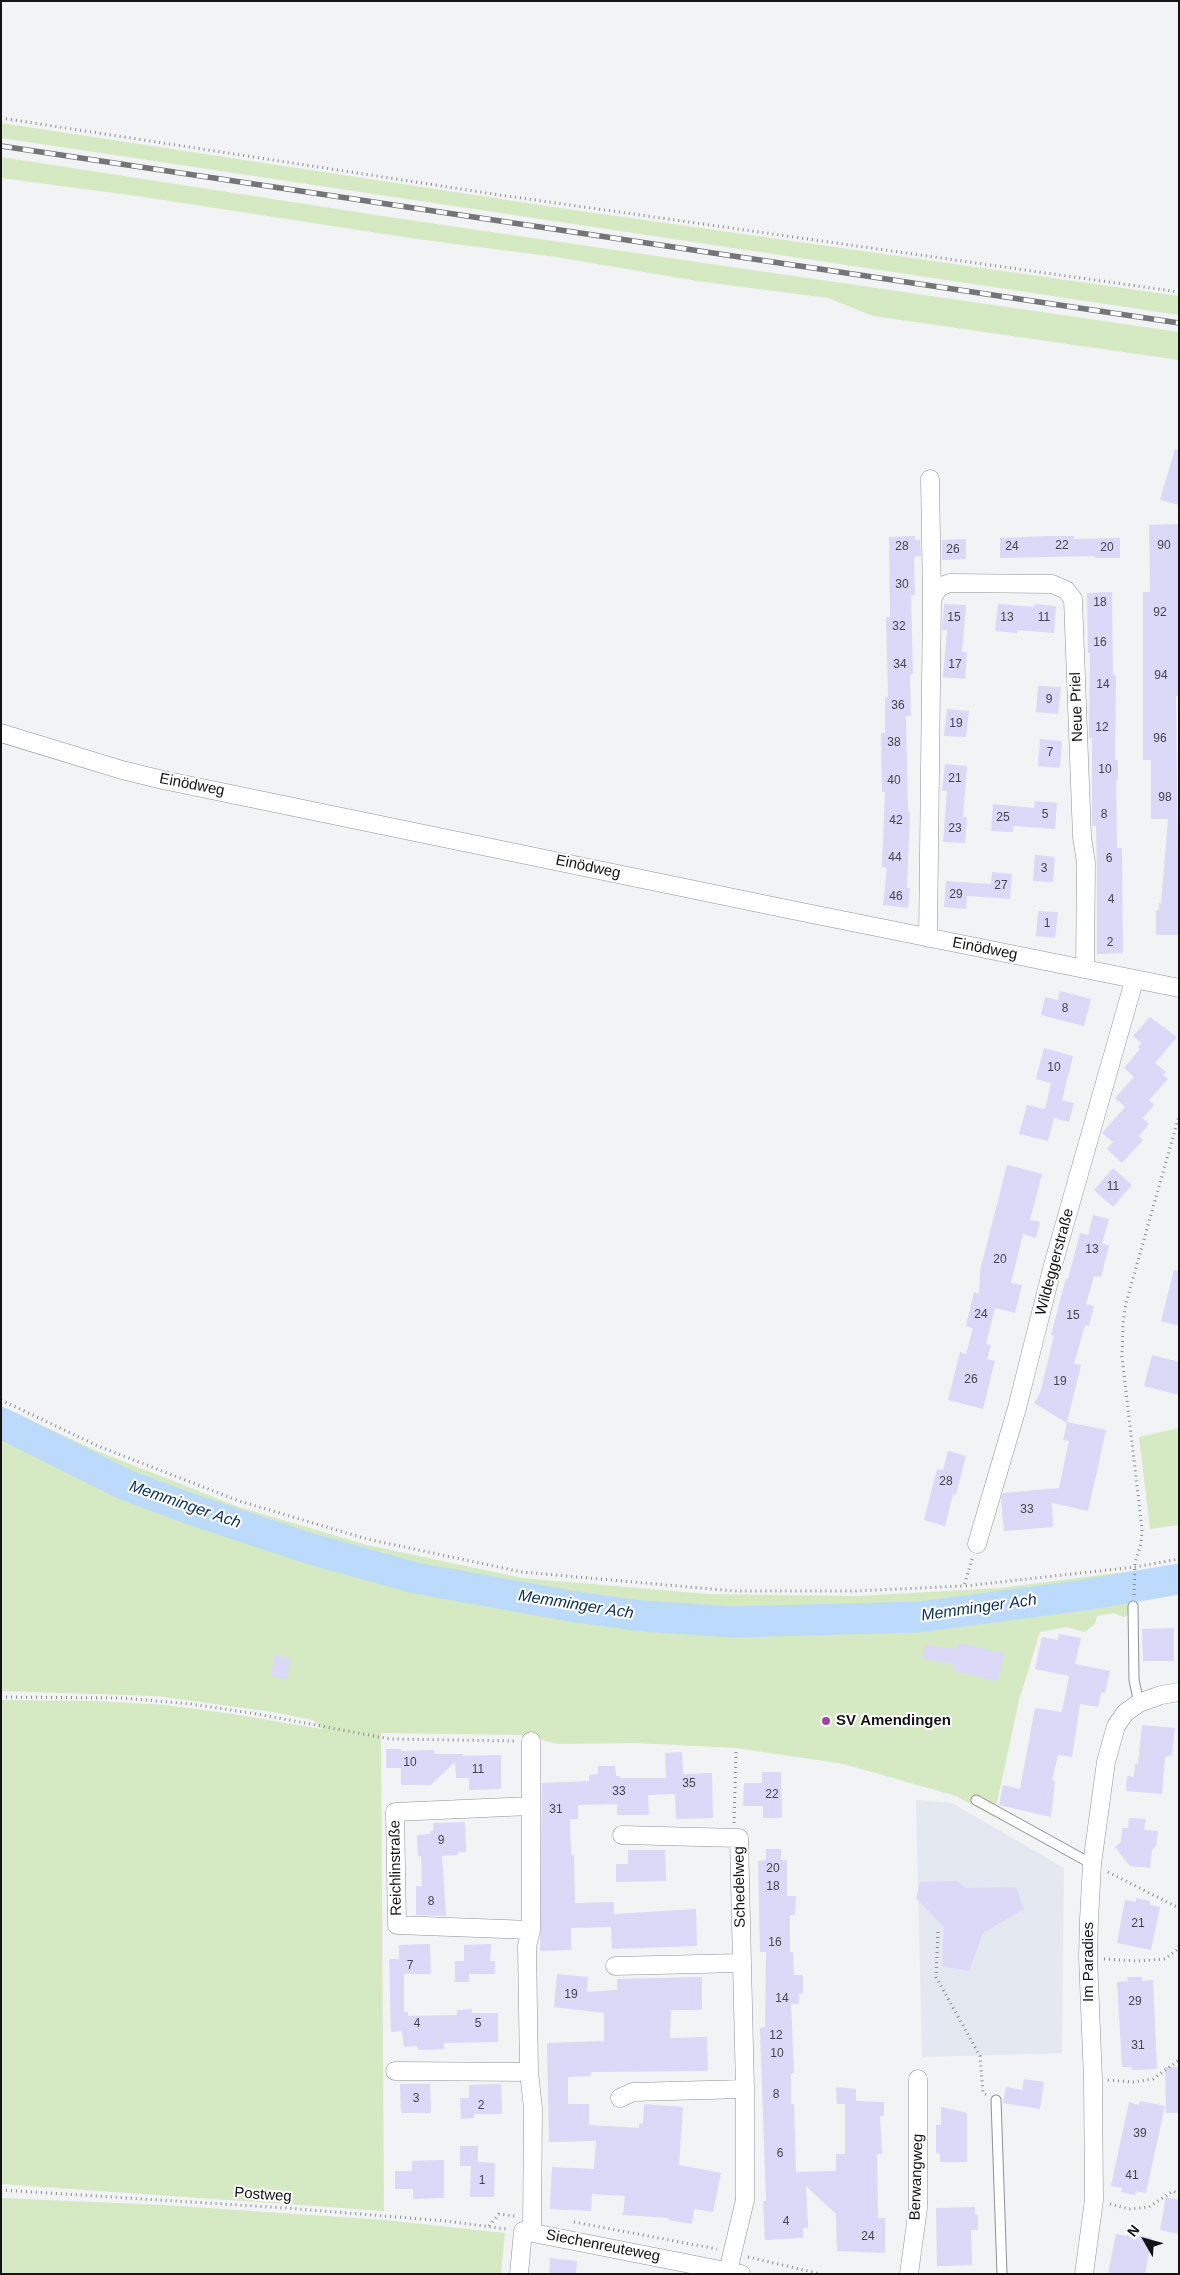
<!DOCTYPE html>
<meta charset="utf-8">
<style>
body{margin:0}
#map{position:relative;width:1180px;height:2275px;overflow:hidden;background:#f2f3f5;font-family:Arial,sans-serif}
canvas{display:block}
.frame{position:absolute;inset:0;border:2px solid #131314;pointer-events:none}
.north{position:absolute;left:1120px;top:2215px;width:50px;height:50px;-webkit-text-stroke:4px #fff;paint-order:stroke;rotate:308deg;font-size:14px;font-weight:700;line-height:20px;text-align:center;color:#131314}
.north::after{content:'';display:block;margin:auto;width:18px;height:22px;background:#131314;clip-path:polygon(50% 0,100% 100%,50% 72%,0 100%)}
</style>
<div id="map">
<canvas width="1180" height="2275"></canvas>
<div class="frame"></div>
<div class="north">N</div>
</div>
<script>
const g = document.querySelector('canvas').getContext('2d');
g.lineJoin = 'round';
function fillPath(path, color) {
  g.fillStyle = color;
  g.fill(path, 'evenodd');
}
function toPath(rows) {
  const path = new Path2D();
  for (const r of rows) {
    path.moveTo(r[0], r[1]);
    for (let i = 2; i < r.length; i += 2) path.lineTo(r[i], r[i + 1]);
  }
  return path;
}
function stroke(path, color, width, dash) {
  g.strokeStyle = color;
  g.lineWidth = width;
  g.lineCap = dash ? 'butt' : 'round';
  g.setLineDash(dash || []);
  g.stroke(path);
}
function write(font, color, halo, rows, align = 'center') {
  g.font = font + ' Arial,sans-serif';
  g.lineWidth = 4;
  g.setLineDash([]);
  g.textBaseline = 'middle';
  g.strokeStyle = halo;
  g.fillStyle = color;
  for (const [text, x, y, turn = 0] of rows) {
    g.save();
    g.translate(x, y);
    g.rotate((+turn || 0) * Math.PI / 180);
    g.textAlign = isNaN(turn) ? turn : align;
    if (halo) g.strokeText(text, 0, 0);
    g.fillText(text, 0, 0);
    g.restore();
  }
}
fillPath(toPath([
 [916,1800,952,1803,1064,1868,1062,2053,922,2057]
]), '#e4e8f0');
fillPath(toPath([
 [1,123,560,208,1179,296,1179,315,1,138],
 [1,157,402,219,1179,332,1179,360,873,316,828,298,697,281,556,257,417,239,137,196,1,178],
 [1,1406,97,1451,239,1507,367,1545,522,1578,707,1594,858,1596,1000,1588,1132,1571,1129,1615,1123,1617,1114,1613,1097,1616,1095,1624,1085,1632,1067,1627,1040,1632,1019,1700,994,1817,956,1796,844,1764,736,1748,636,1743,558,1744,520,1735,381,1733,384,2211,1,2184,1,1700,98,1701,165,1705,233,1714,322,1729,313,1720,273,1712,156,1696,1,1691],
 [1179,1428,1179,1525,1150,1529,1139,1437],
 [1,2198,164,2205,384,2220,505,2233,501,2274,1,2274]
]), '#d5eac3');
stroke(toPath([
 [1,1423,126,1485,193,1510,308,1548,415,1578,576,1607,642,1616,733,1622,919,1617,1085,1595,1179,1579]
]), '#bcdafc', 31);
fillPath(toPath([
 [1175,449,1179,450,1179,505,1160,500],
 [1179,524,1178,696,1176,696,1179,935,1156,935,1156,910,1159,910,1159,903,1161,904,1168,819,1151,819,1151,760,1143,760,1143,592,1150,592,1149,525],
 [915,536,915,540,920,540,921,556,914,557,915,595,911,595,913,674,910,675,911,716,906,716,908,812,910,812,907,888,910,888,908,908,883,905,887,868,882,867,885,792,882,792,881,733,885,733,885,697,888,697,886,617,890,617,889,537],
 [1049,536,1074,536,1074,539,1120,538,1120,558,1095,558,1095,556,1000,558,1000,538],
 [966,539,966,559,942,560,942,540],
 [1112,592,1113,675,1116,675,1115,760,1118,760,1118,780,1116,780,1117,848,1122,848,1123,953,1097,954,1097,869,1096,826,1092,826,1092,738,1089,738,1090,653,1088,653,1087,593],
 [944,604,966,605,962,652,967,652,965,679,943,677,947,630,942,630],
 [998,604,1034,607,1034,604,1056,606,1054,633,1017,630,1017,633,995,631],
 [1038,686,1061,687,1058,714,1036,712],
 [947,709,969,711,966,737,944,736],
 [1040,739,1062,741,1060,768,1038,766],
 [945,764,967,766,963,817,967,817,965,843,943,842,947,791,942,791],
 [1035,801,1057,803,1055,829,1013,826,1013,832,991,831,993,804,1034,808],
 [1035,855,1055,857,1053,882,1033,881],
 [992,872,1012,874,1010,899,967,896,966,909,944,907,946,881,991,884],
 [1038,911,1058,912,1055,938,1036,936],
 [1060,991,1091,999,1084,1026,1041,1015,1045,997,1058,1000],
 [1150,1017,1177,1037,1155,1063,1166,1072,1163,1075,1168,1079,1149,1100,1154,1105,1143,1118,1149,1124,1139,1136,1143,1140,1122,1163,1107,1149,1113,1142,1102,1133,1125,1107,1115,1098,1134,1077,1124,1068,1140,1049,1138,1047,1141,1043,1133,1036],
 [1044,1048,1073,1056,1062,1100,1074,1103,1069,1122,1054,1118,1048,1141,1019,1134,1027,1105,1045,1109,1051,1083,1036,1079],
 [1007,1165,1042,1174,1030,1220,1040,1222,1036,1238,1023,1234,1011,1283,1022,1285,1015,1313,995,1308,986,1344,991,1345,987,1359,995,1361,983,1409,948,1400,960,1352,966,1354,973,1328,966,1326,974,1292,979,1294,980,1271],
 [1113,1168,1132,1185,1113,1207,1094,1190],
 [1093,1215,1109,1219,1102,1244,1109,1245,1101,1277,1094,1276,1086,1304,1094,1306,1089,1326,1085,1325,1074,1364,1081,1365,1067,1422,1106,1430,1088,1511,1052,1503,1053,1527,1004,1531,1001,1499,1003,1493,1059,1488,1069,1441,1063,1440,1067,1423,1034,1403,1040,1393,1054,1336,1051,1335,1066,1278,1068,1279,1080,1233,1088,1235],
 [1174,1270,1179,1271,1179,1326,1161,1321],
 [1152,1355,1179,1362,1179,1395,1144,1386],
 [948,1451,966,1456,956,1495,953,1494,945,1526,924,1520,937,1469,943,1470],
 [1174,1628,1174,1661,1143,1661,1142,1629],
 [1059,1634,1081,1638,1075,1664,1110,1671,1105,1693,1101,1693,1098,1707,1080,1704,1072,1757,1058,1755,1052,1780,1055,1781,1051,1817,999,1805,1003,1785,1020,1789,1035,1708,1062,1712,1069,1676,1035,1669,1042,1637,1058,1640],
 [958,1643,1004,1653,998,1681,952,1671,954,1664,922,1659,925,1645,957,1649],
 [275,1655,290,1658,287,1679,271,1676],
 [1142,1725,1175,1728,1172,1755,1165,1757,1162,1794,1126,1791,1127,1776,1134,1777,1135,1764,1138,1764],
 [386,1749,401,1749,401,1751,434,1750,434,1754,464,1754,462,1756,501,1755,501,1789,469,1790,469,1778,456,1778,455,1762,431,1785,401,1785,401,1768,386,1768],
 [682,1752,683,1774,712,1773,713,1818,676,1819,675,1794,648,1795,649,1815,617,1815,617,1804,578,1805,578,1819,570,1819,571,1855,574,1855,575,1903,614,1902,614,1914,696,1909,697,1946,612,1949,611,1927,571,1928,571,1950,540,1951,542,1783,589,1781,589,1775,598,1774,598,1766,615,1766,616,1776,620,1776,620,1778,666,1778,665,1753],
 [762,1772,781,1772,782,1818,763,1818,763,1806,743,1806,744,1783,762,1783],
 [1129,1818,1146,1819,1144,1830,1158,1831,1156,1846,1152,1850,1150,1868,1130,1866,1115,1847,1121,1842,1122,1828,1128,1828],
 [465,1822,466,1852,459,1852,457,1855,442,1856,446,1916,416,1915,416,1886,422,1886,421,1856,418,1856,417,1835,430,1834,430,1832,433,1831,433,1823],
 [766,1849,781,1849,781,1860,787,1860,787,1896,796,1896,795,1915,790,1915,790,1952,793,1952,794,1975,803,1975,803,1993,799,1994,799,2004,791,2004,794,2073,791,2073,791,2104,794,2104,796,2172,836,2171,836,2154,845,2154,845,2104,837,2104,836,2087,856,2089,856,2101,884,2102,884,2116,880,2116,882,2154,877,2154,878,2218,885,2218,885,2253,837,2251,836,2214,806,2186,808,2228,803,2228,803,2238,765,2240,763,2201,766,2201,760,2028,765,2027,766,1952,760,1952,758,1861,766,1860],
 [628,1850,665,1850,666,1881,616,1882,616,1864,628,1864],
 [956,1881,966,1888,1016,1887,1024,1909,983,1933,969,1971,942,1966,944,1927,916,1898,920,1882],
 [1136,1898,1150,1901,1150,1905,1160,1907,1151,1950,1117,1943,1125,1900,1136,1902],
 [430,1944,431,1974,404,1974,404,2012,408,2012,408,2016,457,2015,457,2010,472,2009,472,2013,498,2013,498,2042,444,2043,444,2049,418,2050,417,2046,404,2047,402,2031,391,2032,389,1959,399,1959,399,1945],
 [491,1944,490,1961,495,1961,495,1974,469,1974,469,1982,455,1982,455,1961,464,1961,464,1945],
 [557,1974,588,1977,587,1992,617,1990,617,1979,702,1977,702,2010,671,2010,670,2038,707,2037,708,2071,591,2072,591,2076,568,2077,568,2104,589,2104,589,2125,639,2128,639,2123,643,2124,644,2104,683,2107,679,2165,721,2173,713,2212,694,2209,692,2224,668,2220,669,2218,623,2215,625,2196,592,2194,591,2211,550,2209,552,2167,594,2169,596,2141,549,2142,547,2043,604,2041,604,2013,554,2007],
 [1127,1977,1142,1977,1142,1981,1153,1980,1157,2069,1132,2070,1132,2067,1122,2067,1117,1982,1128,1981],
 [1165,2067,1179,2067,1179,2113,1166,2113],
 [1024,2079,1044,2082,1040,2109,1003,2103,1006,2087,1022,2090],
 [400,2084,430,2084,431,2113,401,2113],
 [501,2084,502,2114,474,2114,474,2118,461,2119,460,2098,469,2098,469,2085],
 [1140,2101,1165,2106,1146,2193,1136,2191,1135,2195,1121,2192,1122,2188,1111,2186,1129,2102,1139,2105],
 [941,2107,967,2113,967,2162,940,2162,940,2154,936,2153,936,2125,941,2125],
 [460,2146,478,2146,478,2162,495,2163,494,2197,470,2197,471,2166,460,2166],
 [444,2160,444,2198,413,2199,413,2189,395,2189,395,2171,412,2171,412,2161],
 [1166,2197,1179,2200,1179,2234,1160,2230],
 [975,2207,975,2215,978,2215,978,2230,971,2230,972,2265,937,2266,936,2208],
 [1127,2233,1152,2238,1145,2274,1108,2274,1116,2234,1127,2236],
 [550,2258,577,2261,576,2274,549,2274]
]), '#dbd8f8');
const lane = toPath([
 [1133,1606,1134,1680,1139,1703],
 [976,1800,1092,1864],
 [996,2100,1002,2274]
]);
const street = toPath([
 [930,479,932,599],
 [1,733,122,770,163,780,792,910,1179,988],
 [928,938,932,599,939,587,950,583,1052,584,1066,590,1073,599,1082,837,1086,863,1085,969],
 [977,1544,1017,1408,1053,1265,1134,981],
 [531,1741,531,1930,527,1946,529,2072,533,2108,532,2232],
 [530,1806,395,1812,397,1925,531,1930],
 [622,1835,739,1838,745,2089,745,2200,728,2271],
 [615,1966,741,1963],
 [395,2071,529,2072],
 [620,2098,633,2092,745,2089],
 [519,2274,523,2231,741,2274],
 [909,2274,918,2208,918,2079],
 [1084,2274,1094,2200,1093,2080,1088,1957,1089,1920,1092,1864,1106,1762,1116,1726,1125,1713,1139,1703,1161,1695,1179,1692]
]);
stroke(lane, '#909193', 11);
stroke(street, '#909193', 19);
stroke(toPath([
 [1,118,500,195,1179,292],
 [1,1400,98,1446,239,1501,367,1539,522,1572,734,1591,855,1591,964,1586],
 [972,1559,964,1586,1135,1567,1179,1559],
 [1134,1595,1135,1563,1141,1544,1142,1529,1122,1357,1123,1323,1126,1303,1179,1116],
 [1,1697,122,1698,191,1704,257,1714,390,1739,515,1741],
 [734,1823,736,1752],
 [1108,1872,1179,1908],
 [938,1932,936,1977,980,2056,983,2093,987,2095],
 [1104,1959,1137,1961,1165,1959,1178,1949,1179,1945],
 [1108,2080,1133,2082,1153,2079,1179,2060],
 [1,2190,286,2208,446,2221,507,2229],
 [1110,2204,1129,2209,1149,2207,1173,2191,1179,2194],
 [574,2222,717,2249],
 [489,2226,499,2214,515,2216],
 [748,2257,821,2274]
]), '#89898b', 3, [1, 4]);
stroke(lane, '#fff', 9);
stroke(street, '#fff', 18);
const rail = toPath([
 [1,146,1179,323]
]);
stroke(rail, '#747576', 5.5);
stroke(rail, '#fff', 4, [11]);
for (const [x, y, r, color] of [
 [826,1721,5,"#a540a5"]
]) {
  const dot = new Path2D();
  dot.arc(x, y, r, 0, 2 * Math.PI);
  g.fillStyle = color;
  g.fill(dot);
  stroke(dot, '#fff', 2);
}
write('12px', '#45444d', null, [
 ["22",1062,546],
 ["90",1164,546],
 ["28",902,547],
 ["24",1012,547],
 ["20",1107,548],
 ["26",953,550],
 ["30",902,585],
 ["18",1100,603],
 ["92",1160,613],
 ["15",954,618],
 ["13",1007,618],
 ["11",1044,618],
 ["32",899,627],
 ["16",1100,643],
 ["34",900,665],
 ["17",955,665],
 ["94",1161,676],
 ["14",1103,685],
 ["9",1049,700],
 ["36",898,706],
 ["19",956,724],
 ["12",1102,728],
 ["96",1160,739],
 ["38",894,743],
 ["7",1050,753],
 ["10",1105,770],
 ["21",955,779],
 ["40",894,781],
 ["98",1165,798],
 ["5",1045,815],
 ["8",1104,815],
 ["25",1003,818],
 ["42",896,821],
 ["23",955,829],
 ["44",895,858],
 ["6",1109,859],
 ["3",1044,869],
 ["27",1001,886],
 ["29",956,895],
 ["46",896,897],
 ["4",1111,900],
 ["1",1047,924],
 ["2",1110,943],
 ["8",1065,1009],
 ["10",1054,1068],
 ["11",1113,1187],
 ["13",1092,1250],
 ["20",1000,1260],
 ["24",981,1315],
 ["15",1073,1316],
 ["26",971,1380],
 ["19",1060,1382],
 ["28",946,1482],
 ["33",1027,1510],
 ["10",410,1763],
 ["11",478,1770],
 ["35",689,1784],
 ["33",619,1792],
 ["22",772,1795],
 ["31",556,1810],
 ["9",441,1841],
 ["20",773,1869],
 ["18",773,1887],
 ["8",431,1902],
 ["21",1138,1924],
 ["16",775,1943],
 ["7",410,1966],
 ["19",571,1995],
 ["14",782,1999],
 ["29",1135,2002],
 ["4",417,2024],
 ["5",478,2024],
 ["12",776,2036],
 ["31",1138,2046],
 ["10",777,2054],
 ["8",776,2095],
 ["3",416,2099],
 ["2",481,2106],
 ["39",1140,2134],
 ["6",780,2154],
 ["41",1132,2176],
 ["1",482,2181],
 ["4",786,2222],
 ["24",868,2237]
]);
write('15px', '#131314', '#fff', [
 ["Neue Priel",1077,707,-92],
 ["Einödweg",192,785,11],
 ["Einödweg",588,867,12],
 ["Einödweg",985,949,11],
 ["Wildeggerstraße",1055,1262,-75],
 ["Reichlinstraße",396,1868,-91],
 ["Schedelweg",740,1887,-91],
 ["Im Paradies",1089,1962,-90],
 ["Berwangweg",917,2177,-88],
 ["Postweg",263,2195,4],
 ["Siechenreuteweg",603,2246,11]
]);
write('bold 15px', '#131314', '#fff', [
 ["SV Amendingen",836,1721]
], 'left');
write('italic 16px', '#082f56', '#fff', [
 ["Memminger Ach",185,1505,19],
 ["Memminger Ach",576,1605,9],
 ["Memminger Ach",979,1608,-8]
]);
</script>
